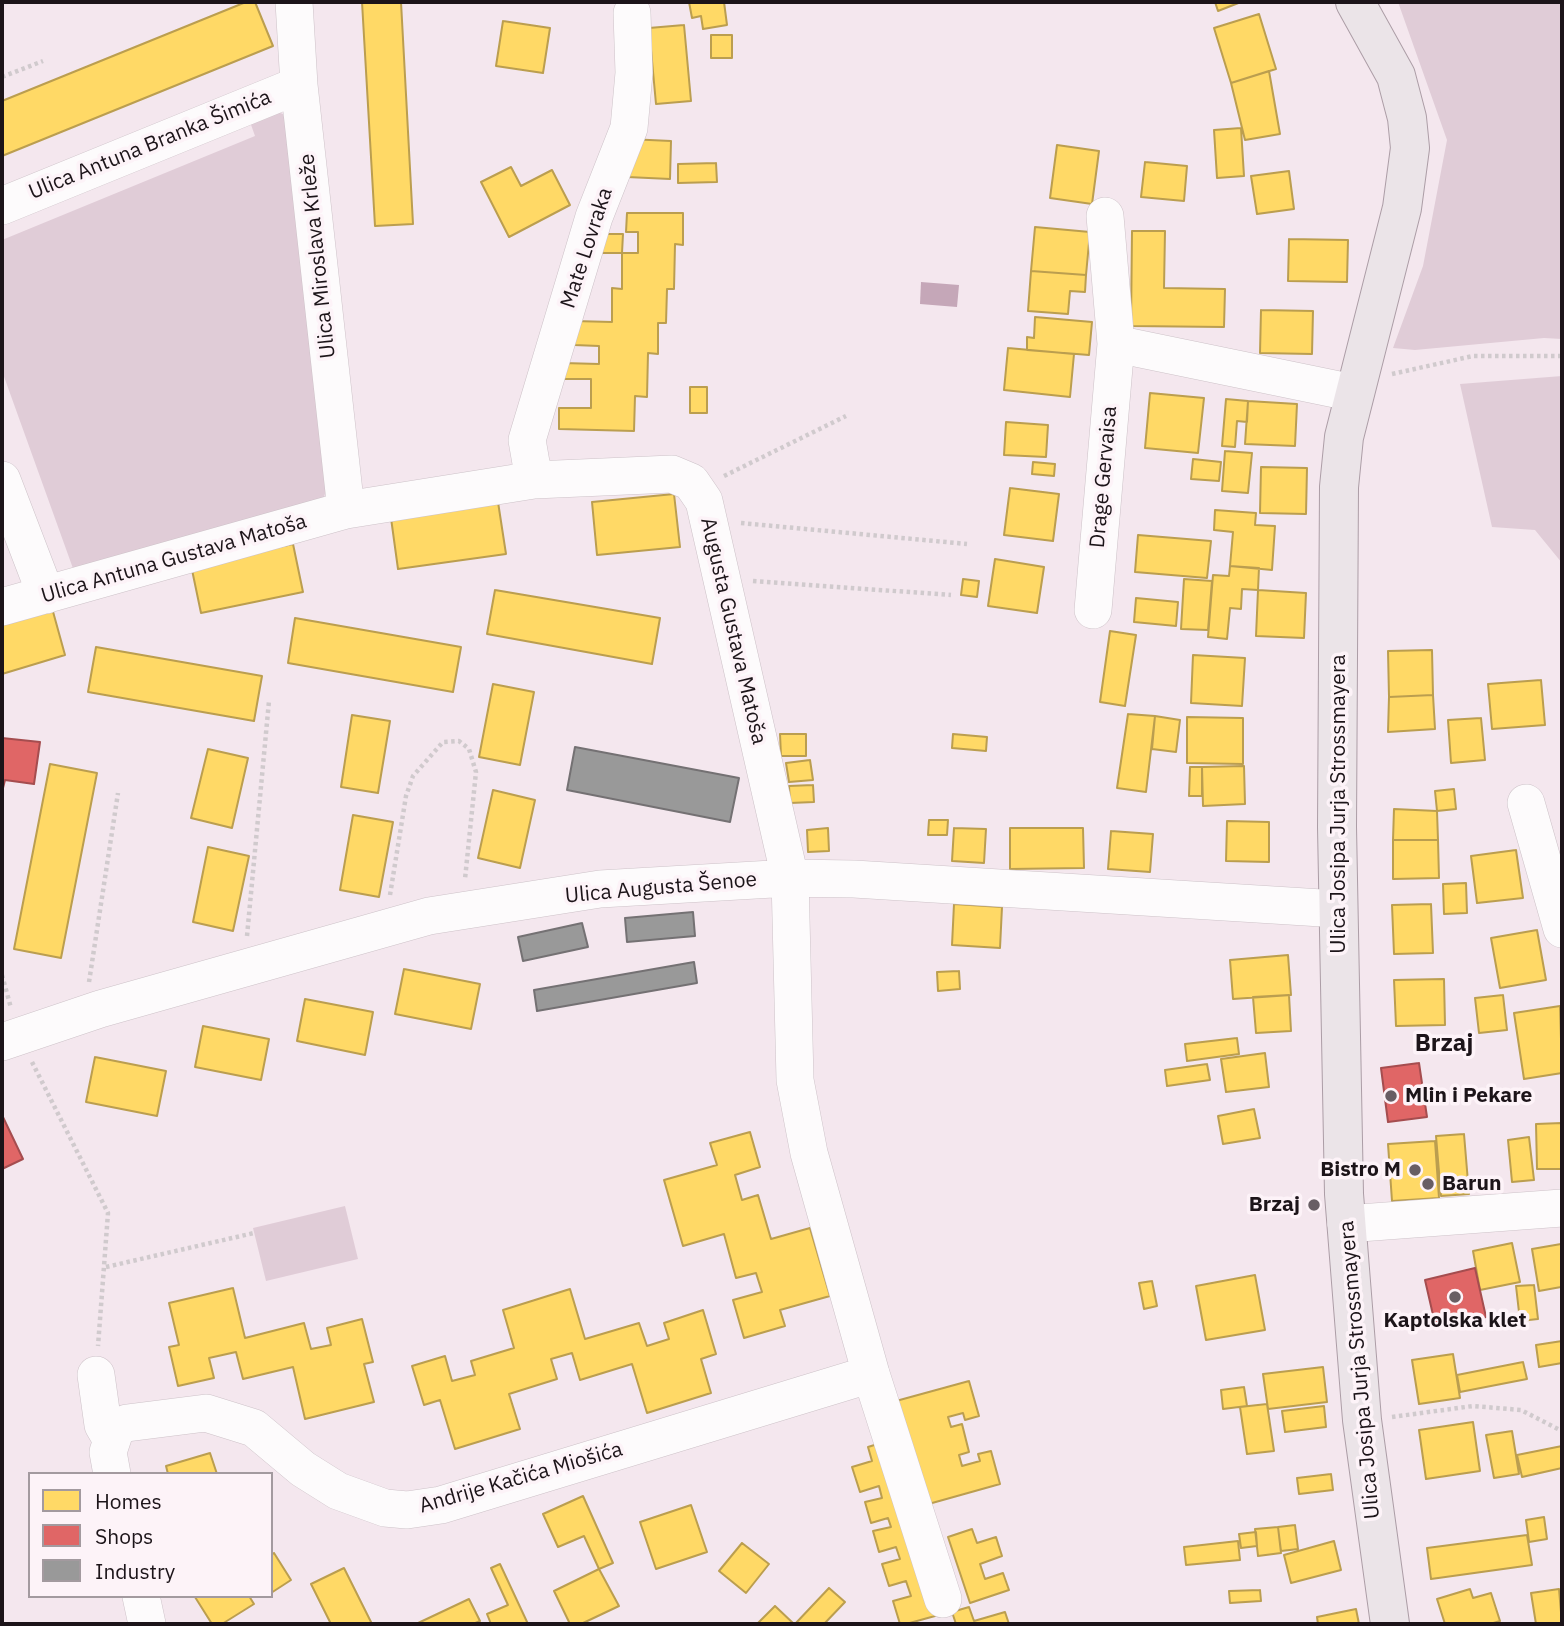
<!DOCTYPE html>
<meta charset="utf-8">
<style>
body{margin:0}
#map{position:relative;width:1564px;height:1626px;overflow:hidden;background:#f4e7ee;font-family:"IBM Plex Sans",sans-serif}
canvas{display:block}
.frame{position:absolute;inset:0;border:4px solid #1c1419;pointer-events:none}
.legend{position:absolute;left:28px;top:1472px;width:245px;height:126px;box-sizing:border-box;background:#fdf3f8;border:2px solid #a39a9f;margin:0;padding:9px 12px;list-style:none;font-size:21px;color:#1c1419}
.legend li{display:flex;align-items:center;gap:14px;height:35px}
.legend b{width:35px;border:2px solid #a39a9f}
</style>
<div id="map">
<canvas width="1564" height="1626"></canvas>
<div class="frame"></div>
<ul class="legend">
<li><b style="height:19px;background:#ffd966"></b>Homes</li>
<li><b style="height:19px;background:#e06666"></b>Shops</li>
<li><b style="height:19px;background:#999"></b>Industry</li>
</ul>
</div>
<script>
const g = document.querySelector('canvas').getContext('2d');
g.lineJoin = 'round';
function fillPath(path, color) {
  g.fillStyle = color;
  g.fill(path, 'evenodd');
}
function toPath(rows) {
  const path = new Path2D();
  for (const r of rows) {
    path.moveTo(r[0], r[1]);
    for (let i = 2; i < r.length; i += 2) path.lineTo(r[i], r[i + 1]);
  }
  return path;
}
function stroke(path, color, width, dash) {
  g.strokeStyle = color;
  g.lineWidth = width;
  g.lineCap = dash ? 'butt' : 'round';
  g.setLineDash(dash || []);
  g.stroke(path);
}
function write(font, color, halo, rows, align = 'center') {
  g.font = font + ' "IBM Plex Sans",sans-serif';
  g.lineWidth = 7;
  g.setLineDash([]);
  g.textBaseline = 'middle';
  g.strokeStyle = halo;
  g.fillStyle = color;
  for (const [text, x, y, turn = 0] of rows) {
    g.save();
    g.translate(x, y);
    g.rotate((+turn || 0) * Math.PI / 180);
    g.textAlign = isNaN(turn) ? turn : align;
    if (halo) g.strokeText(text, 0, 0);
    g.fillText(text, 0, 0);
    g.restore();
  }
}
fillPath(toPath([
 [1398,2,1562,2,1562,339,1544,338,1415,350,1393,348,1423,266,1447,140],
 [270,109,283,114,287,126,327,487,321,507,75,574,2,371,2,240,255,136,249,119],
 [1562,376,1562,563,1535,530,1492,527,1460,384],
 [345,1206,358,1259,266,1281,253,1228]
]), '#e0ccd7');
fillPath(toPath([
 [921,282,959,285,957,307,920,304]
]), '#c5a7b8');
const homes = toPath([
 [246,2,255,2,273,46,2,156,2,101,246,2],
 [362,2,401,2,413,224,375,226,362,2],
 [689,2,724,2,727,25,703,29,701,16,692,18,689,2],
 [1215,2,1241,2,1218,11,1215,2],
 [1259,14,1276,69,1231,83,1214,28,1259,14],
 [503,21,550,28,543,73,496,66,503,21],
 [684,25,691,101,656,104,649,28,684,25],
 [711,35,732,35,732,58,711,58,711,35],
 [1269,71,1280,134,1245,140,1231,83,1269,71],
 [1241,128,1244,176,1217,178,1214,130,1241,128],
 [628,139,671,141,670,179,627,177,628,139],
 [1057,145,1099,151,1092,204,1050,198,1057,145],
 [1145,162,1187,166,1184,201,1141,197,1145,162],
 [716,163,717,182,678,183,678,164,716,163],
 [511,167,521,186,552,170,570,205,509,237,481,182,511,167],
 [1289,171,1294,209,1257,214,1251,176,1289,171],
 [627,213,683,213,683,245,675,244,674,289,667,289,666,323,658,323,658,354,648,353,647,397,635,396,634,431,559,429,559,408,591,408,591,379,562,379,563,363,599,364,599,346,574,345,574,321,612,322,612,288,622,289,622,253,638,253,638,232,626,232,627,213],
 [1035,227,1090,232,1086,275,1031,271,1035,227],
 [1132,231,1165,231,1164,288,1225,289,1224,327,1131,326,1132,231],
 [600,234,623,234,622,253,600,253,600,234],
 [1289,239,1348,240,1347,282,1288,281,1289,239],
 [1031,271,1086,275,1085,292,1070,291,1068,314,1028,311,1031,271],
 [1261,310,1313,311,1312,354,1260,353,1261,310],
 [1035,317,1092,322,1089,355,1027,350,1027,337,1034,338,1035,317],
 [1008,348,1074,354,1070,397,1004,390,1008,348],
 [690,387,707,387,707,413,690,413,690,387],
 [1150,393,1204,398,1198,453,1145,448,1150,393],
 [1226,399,1248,401,1247,422,1237,421,1235,447,1222,446,1226,399],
 [1248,401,1297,404,1295,446,1245,444,1248,401],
 [1006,422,1048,425,1046,457,1004,455,1006,422],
 [1225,451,1252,453,1248,493,1222,491,1225,451],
 [1193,459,1221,462,1219,481,1191,479,1193,459],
 [1033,462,1055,464,1054,476,1032,474,1033,462],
 [1261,467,1307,468,1306,514,1260,513,1261,467],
 [1010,488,1059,494,1053,541,1004,535,1010,488],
 [674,494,680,547,597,555,592,502,674,494],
 [498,502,506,554,398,569,391,518,498,502],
 [1215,510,1256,513,1255,525,1275,526,1272,570,1230,566,1233,532,1214,530,1215,510],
 [1138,535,1211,541,1207,578,1135,572,1138,535],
 [293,544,303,592,201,613,191,565,293,544],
 [995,559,1044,567,1037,613,988,606,995,559],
 [1230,566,1259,568,1258,590,1242,589,1241,609,1230,608,1227,639,1208,637,1213,575,1229,576,1230,566],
 [963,579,979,581,977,597,961,595,963,579],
 [1184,579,1212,581,1208,630,1181,629,1184,579],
 [495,590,660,618,652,664,487,634,495,590],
 [1258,590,1306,593,1304,638,1256,636,1258,590],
 [1136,598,1178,602,1176,626,1134,622,1136,598],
 [52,608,65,655,2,674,2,623,52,608],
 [295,618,461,647,453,692,288,663,295,618],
 [1110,631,1136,635,1125,706,1100,702,1110,631],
 [96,647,262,676,254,721,88,692,96,647],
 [1432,650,1433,695,1389,697,1388,651,1432,650],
 [1193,655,1245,658,1242,706,1191,703,1193,655],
 [1541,680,1545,725,1492,729,1488,684,1541,680],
 [493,684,534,692,520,765,479,757,493,684],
 [1433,695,1435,729,1388,732,1389,697,1433,695],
 [1128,714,1155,716,1146,792,1117,788,1128,714],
 [352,715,390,721,378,793,341,787,352,715],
 [1155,716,1180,720,1176,752,1152,749,1155,716],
 [1187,717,1243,718,1243,764,1187,763,1187,717],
 [1481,718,1485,760,1451,763,1448,720,1481,718],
 [780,734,806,734,806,756,781,756,780,734],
 [953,734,987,737,986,751,952,748,953,734],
 [208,749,248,758,232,828,191,818,208,749],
 [810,760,813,780,789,782,786,763,810,760],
 [50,764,97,773,61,958,14,949,50,764],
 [1244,766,1245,804,1203,806,1202,767,1244,766],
 [1190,767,1202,767,1202,796,1189,796,1190,767],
 [813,785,814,802,790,803,789,786,813,785],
 [1454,789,1456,809,1437,811,1435,791,1454,789],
 [493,790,535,800,520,868,478,858,493,790],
 [1394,809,1437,811,1438,840,1393,840,1394,809],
 [353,815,393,822,379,897,340,890,353,815],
 [929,820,948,820,947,835,928,835,929,820],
 [1227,821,1269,822,1269,862,1226,861,1227,821],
 [828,828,829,851,808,852,807,830,828,828],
 [954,828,986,829,984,863,952,861,954,828],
 [1010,828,1083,828,1084,868,1010,869,1010,828],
 [1111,831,1153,834,1150,872,1108,869,1111,831],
 [1393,840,1438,840,1439,878,1393,879,1393,840],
 [208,847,249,856,233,931,193,922,208,847],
 [1516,850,1523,898,1477,903,1471,856,1516,850],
 [1466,883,1467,913,1444,914,1443,884,1466,883],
 [954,904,1002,907,1000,948,952,945,954,904],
 [1431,904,1433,953,1394,954,1392,905,1431,904],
 [1537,930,1546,980,1500,988,1491,938,1537,930],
 [1288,955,1291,995,1233,999,1230,960,1288,955],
 [404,969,480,984,471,1029,395,1014,404,969],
 [959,971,960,989,938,991,937,972,959,971],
 [1444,979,1445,1025,1396,1026,1394,980,1444,979],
 [1289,995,1291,1031,1256,1033,1253,997,1289,995],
 [1503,995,1507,1030,1479,1033,1475,998,1503,995],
 [305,999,373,1012,365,1055,297,1041,305,999],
 [1560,1006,1562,1073,1524,1079,1514,1013,1560,1006],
 [203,1026,269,1039,261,1080,195,1067,203,1026],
 [1237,1038,1239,1054,1187,1061,1185,1044,1237,1038],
 [1265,1053,1269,1087,1226,1092,1221,1059,1265,1053],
 [95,1057,166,1071,157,1116,86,1102,95,1057],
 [1207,1064,1210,1080,1167,1086,1165,1070,1207,1064],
 [1254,1109,1260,1138,1223,1144,1218,1116,1254,1109],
 [1562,1123,1562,1169,1537,1169,1536,1124,1562,1123],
 [750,1132,760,1167,735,1175,742,1200,758,1195,771,1239,810,1228,830,1296,780,1310,785,1326,744,1338,733,1300,762,1292,756,1273,736,1278,724,1234,683,1246,664,1180,717,1165,710,1143,750,1132],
 [1464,1134,1469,1194,1441,1196,1436,1136,1464,1134],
 [1529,1137,1534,1180,1512,1182,1508,1140,1529,1137],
 [1435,1141,1439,1198,1392,1201,1388,1144,1435,1141],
 [1512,1243,1520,1282,1480,1290,1473,1251,1512,1243],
 [1561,1244,1561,1287,1539,1291,1532,1249,1561,1244],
 [1255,1275,1265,1330,1206,1340,1196,1286,1255,1275],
 [1152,1281,1157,1306,1144,1309,1139,1283,1152,1281],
 [1534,1285,1538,1319,1520,1321,1516,1286,1534,1285],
 [233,1288,245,1338,304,1323,311,1349,331,1345,327,1328,362,1319,373,1362,364,1364,374,1402,305,1419,293,1367,243,1379,236,1352,209,1358,214,1378,178,1386,169,1347,179,1345,169,1303,233,1288],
 [570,1289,585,1339,639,1323,647,1346,669,1339,664,1323,703,1310,716,1354,701,1359,711,1393,647,1413,632,1364,580,1380,572,1353,551,1359,557,1379,509,1394,520,1429,455,1449,440,1400,424,1405,412,1366,445,1356,452,1381,475,1375,471,1361,514,1348,503,1310,570,1289],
 [1562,1341,1562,1363,1539,1367,1536,1345,1562,1341],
 [1453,1354,1460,1398,1419,1404,1412,1360,1453,1354],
 [1523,1362,1527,1379,1460,1392,1457,1375,1523,1362],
 [1323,1367,1327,1402,1268,1409,1263,1374,1323,1367],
 [969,1381,979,1416,965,1420,963,1413,948,1417,951,1427,962,1424,969,1452,959,1455,962,1466,980,1461,978,1454,991,1451,1000,1484,925,1505,896,1401,969,1381],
 [1244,1387,1247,1406,1223,1409,1221,1390,1244,1387],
 [1267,1404,1274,1451,1247,1454,1240,1407,1267,1404],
 [1324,1406,1326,1427,1285,1432,1282,1411,1324,1406],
 [1473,1422,1480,1471,1426,1479,1419,1430,1473,1422],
 [1512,1431,1519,1474,1494,1478,1486,1435,1512,1431],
 [884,1442,935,1616,906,1624,900,1624,893,1601,911,1596,906,1581,889,1586,882,1564,900,1559,896,1547,879,1552,873,1531,891,1527,888,1518,871,1523,865,1502,882,1498,879,1486,860,1492,852,1467,872,1461,868,1447,884,1442],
 [1562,1446,1562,1468,1522,1477,1517,1455,1562,1446],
 [210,1453,217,1474,168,1474,166,1466,210,1453],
 [1331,1474,1333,1490,1299,1494,1297,1478,1331,1474],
 [583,1496,613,1563,599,1569,584,1536,558,1547,543,1514,583,1496],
 [691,1505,707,1552,656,1569,640,1522,691,1505],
 [1544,1517,1547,1539,1529,1542,1526,1520,1544,1517],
 [1295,1525,1298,1549,1281,1551,1278,1527,1295,1525],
 [1278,1527,1281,1553,1258,1556,1255,1529,1278,1527],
 [972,1529,977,1543,996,1537,1002,1556,980,1564,985,1579,1003,1573,1009,1590,970,1603,948,1537,972,1529],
 [1256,1532,1257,1546,1241,1548,1239,1534,1256,1532],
 [1527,1535,1532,1565,1431,1579,1427,1548,1527,1535],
 [1238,1541,1240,1560,1186,1565,1184,1547,1238,1541],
 [1334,1541,1341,1570,1291,1583,1284,1555,1334,1541],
 [742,1543,769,1564,746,1593,719,1571,742,1543],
 [274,1553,291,1580,271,1593,271,1555,274,1553],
 [500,1564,528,1624,491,1624,487,1614,508,1605,491,1568,500,1564],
 [344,1568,372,1624,331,1624,311,1584,344,1568],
 [599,1569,619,1606,581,1624,570,1624,554,1591,599,1569],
 [829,1588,845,1602,824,1624,795,1624,829,1588],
 [1470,1589,1473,1598,1491,1593,1500,1621,1490,1624,1445,1624,1437,1599,1470,1589],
 [1559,1589,1562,1624,1536,1624,1531,1593,1559,1589],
 [1260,1590,1261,1601,1230,1603,1229,1591,1260,1590],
 [249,1596,254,1604,222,1624,212,1624,195,1597,249,1596],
 [469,1599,480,1621,473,1624,416,1624,469,1599],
 [775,1606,794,1624,757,1624,775,1606],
 [969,1607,974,1621,1005,1612,1009,1624,956,1624,952,1612,969,1607],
 [1356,1609,1359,1624,1318,1624,1317,1617,1356,1609]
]);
fillPath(homes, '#ffd966');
stroke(homes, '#bb9e4f', 2);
const shops = toPath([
 [2,738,40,742,34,784,5,780,2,792,2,738],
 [1419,1063,1427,1117,1388,1122,1381,1068,1419,1063],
 [2,1115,23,1159,2,1169,2,1115],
 [1475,1268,1486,1317,1436,1328,1425,1280,1475,1268]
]);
fillPath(shops, '#e06666');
stroke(shops, '#a54d4f', 2);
const industry = toPath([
 [575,747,739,778,730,822,567,790,575,747],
 [693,912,695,936,627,942,625,918,693,912],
 [582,923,588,947,523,961,518,937,582,923],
 [694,962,697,983,537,1011,534,990,694,962]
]);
fillPath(industry, '#999');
stroke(industry, '#747173', 2);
const minor = toPath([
 [294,2,299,85,346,510],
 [2,206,299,85],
 [1105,216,1116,344],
 [2,480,46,595],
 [534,480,527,440,594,217,629,128,634,73,632,13],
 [2,607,346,510,534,480,672,474,691,482,704,501,790,878,795,1080,809,1153,871,1374,943,1599],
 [1093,610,1116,344,1354,393],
 [1526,803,1562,929],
 [2,1042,100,1009,429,916,600,889,790,878,854,879,1338,909],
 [1346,1224,1562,1208],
 [96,1375,103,1425,110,1437],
 [112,1474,108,1452,116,1428,127,1423,206,1413,254,1428,303,1469,338,1491,385,1508,407,1510,441,1505,871,1374],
 [141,1596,147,1624]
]);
const major = toPath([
 [1355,2,1396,76,1407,118,1410,148,1402,208,1344,437,1339,487,1337,827,1344,1194,1362,1420,1390,1624]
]);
stroke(minor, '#cdc2c8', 38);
stroke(major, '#ac9da6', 40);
stroke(toPath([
 [2,77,43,61],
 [1392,374,1473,356,1562,356],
 [724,476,846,416],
 [741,523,967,544],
 [753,581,951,595],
 [390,895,406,796,413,776,443,742,459,741,469,749,476,772,465,879],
 [247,936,269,701],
 [2,975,11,1008],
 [89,982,118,793],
 [32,1062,108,1213,98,1346],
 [106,1267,254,1233],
 [1392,1417,1473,1406,1521,1410,1560,1430]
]), '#d0cacd', 4.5, [3.5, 3.5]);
stroke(minor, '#fdfbfc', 37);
stroke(major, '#ebe4e8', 38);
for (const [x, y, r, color] of [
 [1391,1096,7,"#685e64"],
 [1415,1170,7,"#685e64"],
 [1428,1184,7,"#685e64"],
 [1314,1205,7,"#685e64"],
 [1455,1297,7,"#685e64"]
]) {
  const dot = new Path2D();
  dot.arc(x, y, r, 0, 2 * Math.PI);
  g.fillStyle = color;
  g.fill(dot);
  stroke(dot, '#fdf3f8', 2.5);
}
write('21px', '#1c1419', '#fdf3f8', [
 ["Ulica Antuna Branka Šimića",150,145,-22],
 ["Mate Lovraka",587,248,-72],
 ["Ulica Miroslava Krleže",318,256,-96],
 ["Drage Gervaisa",1104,477,-85],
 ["Ulica Antuna Gustava Matoša",174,559,-16],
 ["Augusta Gustava Matoša",733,631,77],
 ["Ulica Josipa Jurja Strossmayera",1339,804,-90],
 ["Ulica Augusta Šenoe",661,888,-5],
 ["Ulica Josipa Jurja Strossmayera",1360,1370,-95],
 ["Andrije Kačića Miošića",521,1478,-16]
]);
write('bold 21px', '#1c1419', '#fdf3f8', [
 ["Mlin i Pekare",1405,1096],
 ["Bistro M",1401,1170,"right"],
 ["Barun",1442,1184],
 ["Brzaj",1300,1205,"right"],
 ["Kaptolska klet",1455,1321,"center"]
], 'left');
write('bold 24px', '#1c1419', '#fdf3f8', [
 ["Brzaj",1444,1044]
]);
</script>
